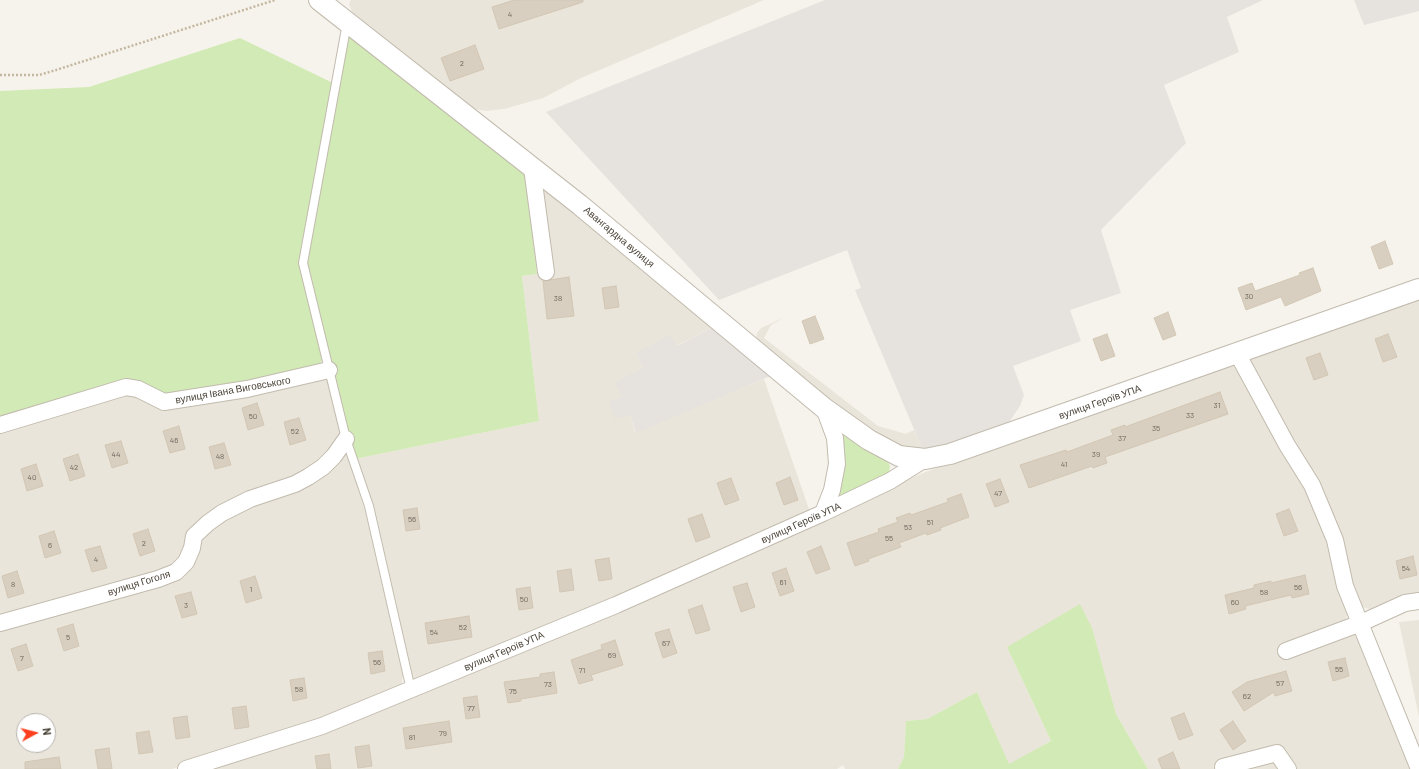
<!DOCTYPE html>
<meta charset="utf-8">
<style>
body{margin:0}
#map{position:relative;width:1419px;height:769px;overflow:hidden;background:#f6f3ec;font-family:Barlow,sans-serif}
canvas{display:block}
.north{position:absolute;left:16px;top:713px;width:40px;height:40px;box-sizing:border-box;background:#fff;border:1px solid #b7b4b0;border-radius:50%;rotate:83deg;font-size:11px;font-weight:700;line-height:16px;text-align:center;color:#4b4439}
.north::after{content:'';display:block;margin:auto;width:14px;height:18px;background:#fc3f1d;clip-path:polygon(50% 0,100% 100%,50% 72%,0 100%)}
</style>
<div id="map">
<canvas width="1419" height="769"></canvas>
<div class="north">N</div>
</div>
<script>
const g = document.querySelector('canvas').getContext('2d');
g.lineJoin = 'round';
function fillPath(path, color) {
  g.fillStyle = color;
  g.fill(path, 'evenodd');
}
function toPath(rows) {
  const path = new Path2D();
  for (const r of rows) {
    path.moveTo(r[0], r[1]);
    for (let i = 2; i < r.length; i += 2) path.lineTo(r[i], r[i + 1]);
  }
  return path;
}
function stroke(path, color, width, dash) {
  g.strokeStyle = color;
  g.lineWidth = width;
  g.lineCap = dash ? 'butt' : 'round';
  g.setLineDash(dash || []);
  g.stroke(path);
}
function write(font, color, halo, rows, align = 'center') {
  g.font = font + ' Barlow,sans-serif';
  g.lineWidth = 3;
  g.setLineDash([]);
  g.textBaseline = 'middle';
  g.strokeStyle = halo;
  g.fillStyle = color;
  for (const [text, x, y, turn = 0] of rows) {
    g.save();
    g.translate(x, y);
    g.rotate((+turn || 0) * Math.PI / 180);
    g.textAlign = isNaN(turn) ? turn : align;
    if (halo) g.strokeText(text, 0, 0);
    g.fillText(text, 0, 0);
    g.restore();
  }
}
fillPath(toPath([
 [351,0,764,0,581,78,543,98,504,109,486,111,469,108,352,12,349,4],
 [525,173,715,326,676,346,636,353,643,368,630,415,635,432,764,379,810,512,420,683,416,682,412,679,355,459,539,421,522,276,537,274],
 [1419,294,1419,597,1375,611,1360,606,1246,361,1251,353],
 [785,317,771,325,764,338,878,426,906,434,914,430,922,448,913,449,900,447,872,434,760,344,756,339,757,333,761,328],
 [1235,364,1308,488,1329,541,1348,612,1346,620,1279,649,1283,659,1346,635,1353,633,1359,635,1414,769,1292,769,1277,749,1213,765,1214,769,1148,769,1116,714,1092,629,1007,647,1051,741,1009,765,977,692,927,719,906,721,904,757,898,769,845,769,843,765,837,769,199,769,943,465],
 [326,377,331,386,341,436,321,464,221,510,178,567,0,619,0,427,124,390],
 [344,450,351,465,372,533,403,674,401,688,320,722,172,769,0,769,0,627,159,583,203,533],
 [24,721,48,721,48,745,24,745],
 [1419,620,1419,717,1399,622],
 [1272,758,1281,769,1231,769]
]), '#eae5da');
fillPath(toPath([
 [825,0,1263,0,1227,17,1239,52,1164,85,1186,143,1101,230,1121,293,1070,310,1081,341,1013,366,1024,395,1020,406,1007,425,935,449,922,448,855,290,861,288,847,250,719,300,546,112],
 [1354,0,1419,0,1419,11,1364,25],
 [715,326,773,375,636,433,630,415,615,419,609,402,622,397,615,382,643,368,636,353,670,335,677,346]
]), '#e6e2dd');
fillPath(toPath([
 [353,36,525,173,537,274,522,276,539,421,355,459,307,263,346,43,349,38],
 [240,38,333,83,301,247,300,263,323,357,320,365,172,397,149,389,0,421,0,91,89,87],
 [835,426,886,459,890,466,889,473,831,505],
 [1080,604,1092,628,1116,714,1148,769,898,769,904,757,906,721,927,719,977,692,1009,764,1051,741,1007,647]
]), '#d2eab5');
const building = toPath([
 [514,0,583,0,583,2,499,29,492,7,514,0],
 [475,45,484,69,450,81,441,58,475,45],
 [1385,241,1393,264,1379,269,1371,247,1385,241],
 [1313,268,1321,291,1285,306,1281,297,1246,310,1238,288,1252,283,1255,291,1300,275,1299,273,1313,268],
 [569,277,574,316,547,319,543,281,569,277],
 [616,286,619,307,605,309,602,288,616,286],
 [1168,312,1176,335,1163,340,1154,318,1168,312],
 [815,316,824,339,810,344,802,321,815,316],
 [1107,334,1115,356,1101,361,1093,339,1107,334],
 [1388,334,1397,357,1383,362,1375,339,1388,334],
 [1320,353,1328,375,1314,380,1306,358,1320,353],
 [1220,392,1228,414,1105,457,1107,463,1093,468,1092,466,1029,488,1020,465,1066,450,1067,452,1113,435,1111,430,1125,425,1125,427,1220,392],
 [257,403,264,425,248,430,242,408,257,403],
 [299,418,306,440,290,445,284,422,299,418],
 [179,426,185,449,170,453,163,431,179,426],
 [121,441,128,463,112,468,105,445,121,441],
 [224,443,231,465,215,469,209,447,224,443],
 [78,454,85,476,70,481,63,459,78,454],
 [36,464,43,486,27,491,21,469,36,464],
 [790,477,798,500,784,505,776,483,790,477],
 [731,478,739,500,725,505,717,483,731,478],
 [1000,479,1009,502,995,507,986,484,1000,479],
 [961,494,969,517,940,528,941,530,927,535,926,533,899,543,901,547,868,559,869,561,855,566,847,543,879,532,878,529,898,522,896,518,910,513,911,515,948,502,947,499,961,494],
 [417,508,420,529,406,531,403,510,417,508],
 [1289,509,1298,531,1284,536,1276,514,1289,509],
 [702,514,710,537,696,542,688,519,702,514],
 [148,529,155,551,140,556,133,534,148,529],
 [54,531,61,553,45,558,39,536,54,531],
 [100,546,107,568,92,572,85,550,100,546],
 [821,546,830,569,816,574,807,552,821,546],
 [1413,556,1417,575,1400,579,1396,561,1413,556],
 [609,558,612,579,599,581,595,560,609,558],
 [786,568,794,591,780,596,772,573,786,568],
 [571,569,574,590,560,592,557,571,571,569],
 [17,571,24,593,8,598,2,576,17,571],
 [1305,575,1309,594,1292,598,1291,595,1245,606,1246,609,1229,614,1225,595,1254,588,1254,585,1271,581,1271,583,1305,575],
 [255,576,262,598,246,603,240,581,255,576],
 [747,583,755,607,741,612,733,587,747,583],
 [530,587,533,608,519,610,516,589,530,587],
 [191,592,197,614,182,618,175,596,191,592],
 [702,605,710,630,696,634,688,610,702,605],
 [469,616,472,637,428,644,425,623,469,616],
 [73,624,79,646,64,651,57,629,73,624],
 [669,629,677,653,663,658,655,633,669,629],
 [615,640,623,665,591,675,593,680,579,684,571,660,602,649,601,645,615,640],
 [26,644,33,666,18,671,11,649,26,644],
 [382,651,385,671,371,674,368,653,382,651],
 [1345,658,1349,676,1333,681,1328,662,1345,658],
 [1286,671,1292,691,1275,696,1274,692,1244,711,1232,692,1247,682,1286,671],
 [554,672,557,693,521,699,521,701,508,703,504,682,540,677,540,674,554,672],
 [304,678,307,698,293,701,290,680,304,678],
 [477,696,480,717,466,719,463,698,477,696],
 [246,706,249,727,235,729,232,708,246,706],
 [1184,713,1193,735,1179,740,1171,718,1184,713],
 [187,716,190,737,176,739,173,718,187,716],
 [449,721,452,742,406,749,403,728,449,721],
 [1233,721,1246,741,1233,750,1220,730,1233,721],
 [149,731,153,752,139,754,136,733,149,731],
 [369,745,372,766,358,768,355,747,369,745],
 [109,748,112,769,98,769,95,750,109,748],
 [1173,752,1180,769,1162,769,1158,759,1173,752],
 [329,754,331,769,317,769,315,756,329,754],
 [59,757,61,769,25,769,25,762,59,757]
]);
fillPath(building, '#d8cfc1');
stroke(building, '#d3c7b4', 1);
const service = toPath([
 [347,23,303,263,346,439,369,506,411,690]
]);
const minor = toPath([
 [532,168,546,272],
 [1237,353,1287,445,1312,485,1335,540,1345,586,1419,769],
 [0,425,126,387,138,389,164,402,247,389,329,370],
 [823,513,832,490,837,464,835,438,824,408],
 [0,623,158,579,176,572,186,562,192,548,194,536,208,523,222,513,250,499,295,484,308,477,323,467,334,456,346,439],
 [1286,651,1361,623,1405,603,1419,601],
 [1223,767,1277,753,1288,769],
 [186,769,322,726,616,605,823,513,890,481,925,459]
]);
const tertiary = toPath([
 [319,0,580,205,824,408,869,440,899,456,925,459,950,454,1419,289]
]);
stroke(service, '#c2bbae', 10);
stroke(minor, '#c2bbae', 18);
stroke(tertiary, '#c2bbae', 22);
stroke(toPath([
 [0,75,39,75,56,70,275,0]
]), '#c4b79f', 2.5, [2, 2]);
stroke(service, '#fff', 8);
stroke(minor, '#fff', 16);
stroke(tertiary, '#fff', 20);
write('8px', '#6e675b', null, [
 ["4",510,14],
 ["2",462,63],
 ["30",1249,296],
 ["38",558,298],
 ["31",1217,405],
 ["33",1190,415],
 ["50",253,416],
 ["35",1156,428],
 ["52",295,431],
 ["37",1122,438],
 ["46",174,440],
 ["44",116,454],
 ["39",1096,454],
 ["48",220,456],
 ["41",1064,464],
 ["42",74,467],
 ["40",32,477],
 ["47",998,493],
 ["56",412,519],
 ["51",930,522],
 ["53",908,527],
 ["55",889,538],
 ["2",144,543],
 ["6",50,545],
 ["4",96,559],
 ["54",1406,568],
 ["61",783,582],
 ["8",13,584],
 ["56",1298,587],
 ["1",251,589],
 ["58",1264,592],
 ["50",524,599],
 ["60",1235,602],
 ["3",186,605],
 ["52",463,627],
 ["54",434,632],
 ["5",68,637],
 ["67",666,643],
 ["69",612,655],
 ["7",22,658],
 ["56",377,662],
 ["55",1339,669],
 ["71",582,670],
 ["57",1280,683],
 ["73",548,684],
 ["58",299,689],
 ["75",513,691],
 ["62",1247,696],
 ["77",471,708],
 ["79",443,733],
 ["81",412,737]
]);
write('10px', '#4b4439', '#fff', [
 ["Авангардна вулиця",619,237,40],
 ["вулиця Івана Виговського",233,390,-10],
 ["вулиця Героїв УПА",1100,402,-19],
 ["вулиця Героїв УПА",801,523,-24],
 ["вулиця Гоголя",139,583,-17],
 ["вулиця Героїв УПА",504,651,-23]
]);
</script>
